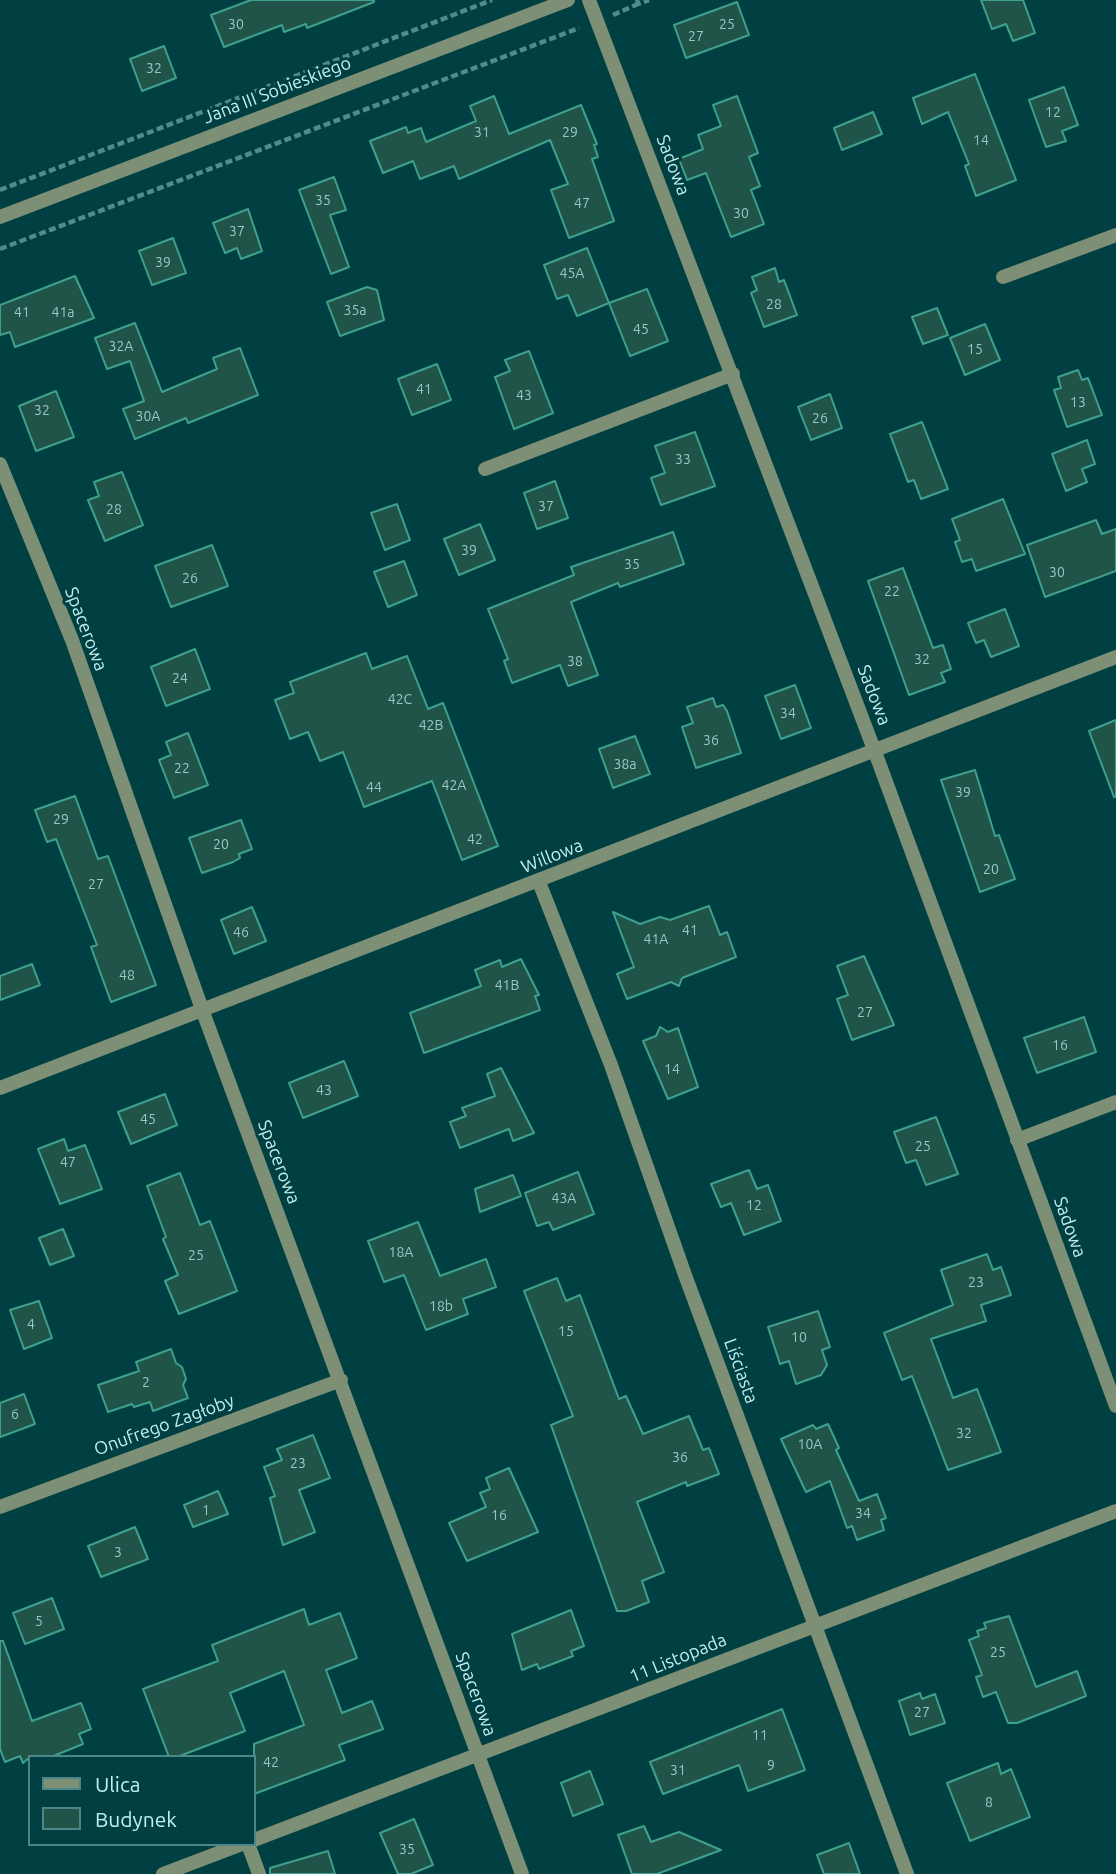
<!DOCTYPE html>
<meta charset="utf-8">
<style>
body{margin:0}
#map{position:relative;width:1116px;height:1874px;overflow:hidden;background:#004042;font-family:Ubuntu,sans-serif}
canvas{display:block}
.legend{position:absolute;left:28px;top:1755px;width:228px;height:91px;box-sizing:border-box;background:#004042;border:2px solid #4d8688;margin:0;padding:9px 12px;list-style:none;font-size:21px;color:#c0eff0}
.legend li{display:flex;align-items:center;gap:14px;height:35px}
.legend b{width:35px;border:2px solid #4d8688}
</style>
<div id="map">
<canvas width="1116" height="1874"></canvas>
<ul class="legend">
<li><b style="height:9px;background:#7d9076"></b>Ulica</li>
<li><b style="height:19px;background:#205449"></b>Budynek</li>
</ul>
</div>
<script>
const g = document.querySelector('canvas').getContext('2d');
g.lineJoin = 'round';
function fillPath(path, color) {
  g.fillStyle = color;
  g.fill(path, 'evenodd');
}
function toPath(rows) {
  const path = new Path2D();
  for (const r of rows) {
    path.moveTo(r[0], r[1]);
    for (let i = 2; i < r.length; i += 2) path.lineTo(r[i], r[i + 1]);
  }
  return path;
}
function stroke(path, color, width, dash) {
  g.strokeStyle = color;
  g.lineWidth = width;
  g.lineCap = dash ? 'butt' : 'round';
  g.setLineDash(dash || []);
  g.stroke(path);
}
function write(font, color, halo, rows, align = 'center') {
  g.font = font + ' Ubuntu,sans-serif';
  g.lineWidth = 6;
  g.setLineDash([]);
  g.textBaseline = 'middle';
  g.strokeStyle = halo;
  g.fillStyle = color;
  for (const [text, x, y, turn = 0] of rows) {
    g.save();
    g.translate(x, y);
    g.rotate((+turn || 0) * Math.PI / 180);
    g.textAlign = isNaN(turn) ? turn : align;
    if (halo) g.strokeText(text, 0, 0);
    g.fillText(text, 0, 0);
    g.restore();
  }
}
const building = toPath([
 [251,0,374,0,374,2,307,28,306,24,284,32,282,25,224,47,211,15,251,0],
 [981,0,1023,0,1035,33,1013,41,1006,24,992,29,981,0],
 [737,2,749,35,686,58,674,25,737,2],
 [164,46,176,78,142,91,130,59,164,46],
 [975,74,1016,180,976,196,965,166,969,164,948,112,922,124,913,98,975,74],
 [1064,87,1078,125,1062,131,1066,141,1046,147,1029,100,1064,87],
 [494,96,509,134,581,105,597,144,594,145,598,157,592,159,614,221,569,238,551,190,568,184,550,140,459,179,454,166,420,179,413,161,383,173,370,141,406,127,408,133,421,128,426,142,476,121,470,106,494,96],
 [737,96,758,153,749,157,760,186,751,190,764,224,731,237,706,173,687,180,679,159,703,149,698,135,721,126,713,105,737,96],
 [873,112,882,134,842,150,834,128,873,112],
 [334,177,346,210,330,215,349,267,331,274,299,190,334,177],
 [248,209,262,251,241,259,237,248,225,253,213,223,248,209],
 [173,238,186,273,152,285,139,251,173,238],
 [587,248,609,303,647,289,668,341,630,356,609,303,577,316,568,295,557,299,544,265,587,248],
 [775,268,779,282,784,280,797,315,764,327,751,293,757,290,752,277,775,268],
 [75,276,94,318,15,347,10,332,0,335,0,305,75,276],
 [367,287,377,290,384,320,340,336,327,302,367,287],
 [937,308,948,335,923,344,912,317,937,308],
 [135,323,162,392,217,369,213,358,240,348,258,395,188,423,186,418,135,439,123,409,144,401,130,361,107,369,95,338,135,323],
 [985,324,1000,360,965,375,950,338,985,324],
 [529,351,553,413,514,429,495,377,510,371,505,360,529,351],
 [437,364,451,400,412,415,398,379,437,364],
 [1078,370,1082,380,1088,378,1102,415,1067,427,1054,390,1061,388,1058,377,1078,370],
 [56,391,74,437,36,451,19,406,56,391],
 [830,394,842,428,811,440,798,407,830,394],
 [922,422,948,489,921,499,914,480,908,482,890,434,922,422],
 [695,432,715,486,661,505,651,478,665,473,655,446,695,432],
 [1087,440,1095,464,1082,469,1087,482,1066,491,1052,454,1087,440],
 [122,472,143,525,105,541,88,500,99,496,94,482,122,472],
 [555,481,568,518,537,529,524,493,555,481],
 [1003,499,1025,554,976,571,972,559,962,562,955,542,960,540,952,519,1003,499],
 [397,504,410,540,385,550,371,513,397,504],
 [1096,520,1102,534,1116,529,1116,571,1045,597,1027,545,1096,520],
 [480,524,495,560,459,575,444,539,480,524],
 [673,532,684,564,620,587,618,583,571,602,598,675,568,686,560,665,512,683,504,661,508,659,488,609,574,575,571,567,673,532],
 [212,545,228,586,171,607,155,566,212,545],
 [404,561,417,595,388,607,374,572,404,561],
 [903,568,933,648,943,645,951,669,941,673,945,682,909,695,868,581,903,568],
 [1005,609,1019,646,991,657,984,640,976,643,968,623,1005,609],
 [195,649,210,689,166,706,151,667,195,649],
 [366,653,372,669,407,656,428,709,443,703,498,846,462,860,432,781,364,807,343,752,320,761,308,732,290,739,275,700,294,693,290,682,366,653],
 [795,685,811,728,781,739,765,696,795,685],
 [713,698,716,707,723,705,727,711,741,753,696,768,682,727,693,723,687,707,713,698],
 [1116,720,1116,797,1114,797,1089,731,1116,720],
 [188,733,208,785,174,798,159,760,171,755,166,742,188,733],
 [635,736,650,774,613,788,599,749,635,736],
 [975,770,995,836,999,835,1015,879,980,892,941,780,975,770],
 [75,796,98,859,108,856,156,985,111,1002,91,947,97,945,56,839,47,842,35,810,75,796],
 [241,820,252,849,239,854,240,858,233,862,202,873,189,838,241,820],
 [709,906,720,935,727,932,736,957,682,978,679,986,671,982,627,999,617,974,634,967,613,912,640,924,660,917,670,920,709,906],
 [252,907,266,941,234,954,221,920,252,907],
 [864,956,894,1025,852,1040,837,999,848,995,837,966,864,956],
 [521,959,539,995,535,996,540,1010,424,1053,410,1013,481,986,475,970,500,960,502,967,521,959],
 [32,964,40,985,0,1000,0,976,32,964],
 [1084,1017,1096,1052,1037,1073,1024,1038,1084,1017],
 [660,1027,668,1032,678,1028,698,1087,668,1099,643,1041,656,1036,660,1027],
 [344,1061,358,1096,303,1118,289,1083,344,1061],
 [501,1068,534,1133,513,1141,509,1129,460,1148,450,1122,466,1116,462,1108,495,1096,487,1074,501,1068],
 [165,1094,177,1125,131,1144,118,1112,165,1094],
 [936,1117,958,1174,926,1185,916,1160,906,1163,894,1132,936,1117],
 [64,1139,68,1151,85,1145,102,1189,60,1204,38,1149,64,1139],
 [749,1170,757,1189,768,1185,781,1221,744,1235,731,1203,721,1207,711,1184,749,1170],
 [578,1172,594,1214,553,1230,549,1222,537,1226,525,1193,578,1172],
 [180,1173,200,1225,210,1221,237,1291,179,1314,165,1281,178,1275,163,1239,166,1237,147,1186,180,1173],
 [513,1175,521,1196,480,1212,475,1189,513,1175],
 [418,1222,440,1276,486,1259,496,1287,463,1299,468,1314,426,1330,404,1275,384,1282,368,1241,418,1222],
 [63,1229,74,1256,50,1265,39,1238,63,1229],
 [987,1254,993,1270,1001,1267,1011,1295,981,1305,986,1321,931,1339,953,1398,977,1389,1001,1452,948,1470,912,1376,902,1380,884,1333,953,1305,941,1270,987,1254],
 [557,1278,566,1301,580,1295,619,1399,626,1396,643,1434,689,1416,703,1450,709,1448,719,1474,687,1486,686,1482,637,1502,664,1572,642,1581,649,1602,626,1611,617,1611,551,1425,573,1416,524,1291,557,1278],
 [39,1301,52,1338,24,1349,10,1310,39,1301],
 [818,1311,830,1347,822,1350,827,1365,821,1375,796,1384,789,1361,780,1364,768,1327,818,1311],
 [171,1349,176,1363,182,1367,186,1379,183,1385,188,1398,153,1411,150,1402,134,1407,132,1404,108,1412,98,1385,139,1371,136,1362,171,1349],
 [24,1394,35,1424,0,1437,0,1403,24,1394],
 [828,1424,839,1448,836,1450,859,1501,877,1494,886,1518,881,1520,884,1530,857,1540,852,1526,847,1528,830,1481,806,1492,781,1439,813,1425,816,1429,828,1424],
 [313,1435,330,1478,299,1490,315,1532,283,1545,270,1498,275,1496,264,1467,282,1460,277,1449,313,1435],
 [509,1468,538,1532,467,1561,449,1523,486,1507,480,1493,490,1489,486,1478,509,1468],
 [218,1491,228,1514,193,1527,184,1505,218,1491],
 [135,1527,148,1559,101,1577,88,1546,135,1527],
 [52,1598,64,1629,25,1644,13,1613,52,1598],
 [304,1609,309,1625,340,1613,357,1658,326,1670,342,1713,372,1701,383,1729,339,1745,345,1760,254,1794,254,1744,304,1725,284,1671,230,1693,245,1731,177,1757,169,1757,143,1689,218,1661,212,1645,304,1609],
 [571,1610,584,1646,571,1651,573,1656,555,1663,539,1669,537,1664,522,1670,512,1634,571,1610],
 [1009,1616,1036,1687,1077,1671,1086,1696,1017,1723,1008,1723,996,1692,983,1697,976,1677,982,1675,969,1640,979,1636,977,1631,986,1628,984,1623,1009,1616],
 [0,1641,3,1641,32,1721,81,1703,91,1729,79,1734,83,1744,51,1757,30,1757,23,1763,20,1756,5,1762,0,1749,0,1641],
 [920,1693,922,1699,935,1694,945,1723,910,1735,899,1701,920,1693],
 [782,1709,805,1770,748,1791,739,1765,663,1794,650,1762,782,1709],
 [998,1763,1001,1774,1011,1769,1030,1817,970,1841,947,1783,998,1763],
 [590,1771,603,1804,573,1816,561,1783,590,1771],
 [414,1819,433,1865,411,1874,398,1874,380,1833,414,1819],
 [644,1826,651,1842,679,1832,721,1850,657,1874,632,1874,618,1835,644,1826],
 [849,1843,860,1874,824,1874,817,1855,849,1843],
 [328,1851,335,1874,270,1874,270,1868,328,1851]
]);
fillPath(building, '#205449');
stroke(building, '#3ea18e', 2);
stroke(toPath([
 [637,0,638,4,649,0],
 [613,15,638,4],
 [0,190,492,0],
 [0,249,579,28]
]), '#528b8c', 4.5, [7, 3.5]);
stroke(toPath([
 [485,469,733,374]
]), '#7d9076', 14);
stroke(toPath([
 [589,0,875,752,1116,1406],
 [0,217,568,0],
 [1003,277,1116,235],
 [0,464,72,640,203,1012,522,1874],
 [539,882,611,1065,685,1275,907,1874],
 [0,1088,1116,657],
 [1017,1140,1116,1102],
 [0,1507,341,1380],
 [254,1840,1116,1511],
 [248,1844,259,1874],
 [163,1874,242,1844]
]), '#7d9076', 14);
write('14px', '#98c8c6', null, [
 ["30",236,24],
 ["25",727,24],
 ["27",696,36],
 ["32",154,68],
 ["12",1053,112],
 ["31",482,132],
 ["29",570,132],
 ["14",981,140],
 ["35",323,200],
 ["47",582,203],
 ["30",741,213],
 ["37",237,231],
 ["39",163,262],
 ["45A",572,273],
 ["28",774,304],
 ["35a",355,310],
 ["41",22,312],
 ["41a",63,312],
 ["45",641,329],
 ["32A",121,346],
 ["15",975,349],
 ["41",424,389],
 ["43",524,395],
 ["13",1078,402],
 ["32",42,410],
 ["30A",148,416],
 ["26",820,418],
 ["33",683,459],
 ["37",546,506],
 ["28",114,509],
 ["39",469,550],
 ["35",632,564],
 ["30",1057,572],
 ["26",190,578],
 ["22",892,591],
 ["32",922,659],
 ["38",575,661],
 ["24",180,678],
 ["42C",400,699],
 ["34",788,713],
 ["42B",431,725],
 ["36",711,740],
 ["38a",625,764],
 ["22",182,768],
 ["42A",454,785],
 ["44",374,787],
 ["39",963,792],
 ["29",61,819],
 ["42",475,839],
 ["20",221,844],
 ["20",991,869],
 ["27",96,884],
 ["41",690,930],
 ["46",241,932],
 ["41A",656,939],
 ["48",127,975],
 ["41B",507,985],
 ["27",865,1012],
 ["16",1060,1045],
 ["14",672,1069],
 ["43",324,1090],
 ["45",148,1119],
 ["25",923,1146],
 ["47",68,1162],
 ["43A",564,1198],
 ["12",754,1205],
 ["18A",401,1252],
 ["25",196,1255],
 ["23",976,1282],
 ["18b",441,1306],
 ["4",31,1324],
 ["15",566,1331],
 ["10",799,1337],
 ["2",146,1382],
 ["6",15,1414],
 ["32",964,1433],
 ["10A",810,1444],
 ["36",680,1457],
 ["23",298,1463],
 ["1",206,1510],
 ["34",863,1513],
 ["16",499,1515],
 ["3",118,1552],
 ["5",39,1621],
 ["25",998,1652],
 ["27",922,1712],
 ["11",760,1735],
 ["42",271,1762],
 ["9",771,1765],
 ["31",678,1770],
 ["8",989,1802],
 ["35",407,1849]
]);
write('18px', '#c0eff0', '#004042', [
 ["Jana III Sobieskiego",277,90,-21],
 ["Sadowa",673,165,69],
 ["Spacerowa",86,629,69],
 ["Sadowa",874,695,69],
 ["Willowa",552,856,-21],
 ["Spacerowa",279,1162,69],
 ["Sadowa",1070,1227,70],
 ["Liściasta",741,1371,70],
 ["Onufrego Zagłoby",164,1425,-20],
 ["11 Listopada",678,1658,-22],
 ["Spacerowa",476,1694,70]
]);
</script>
